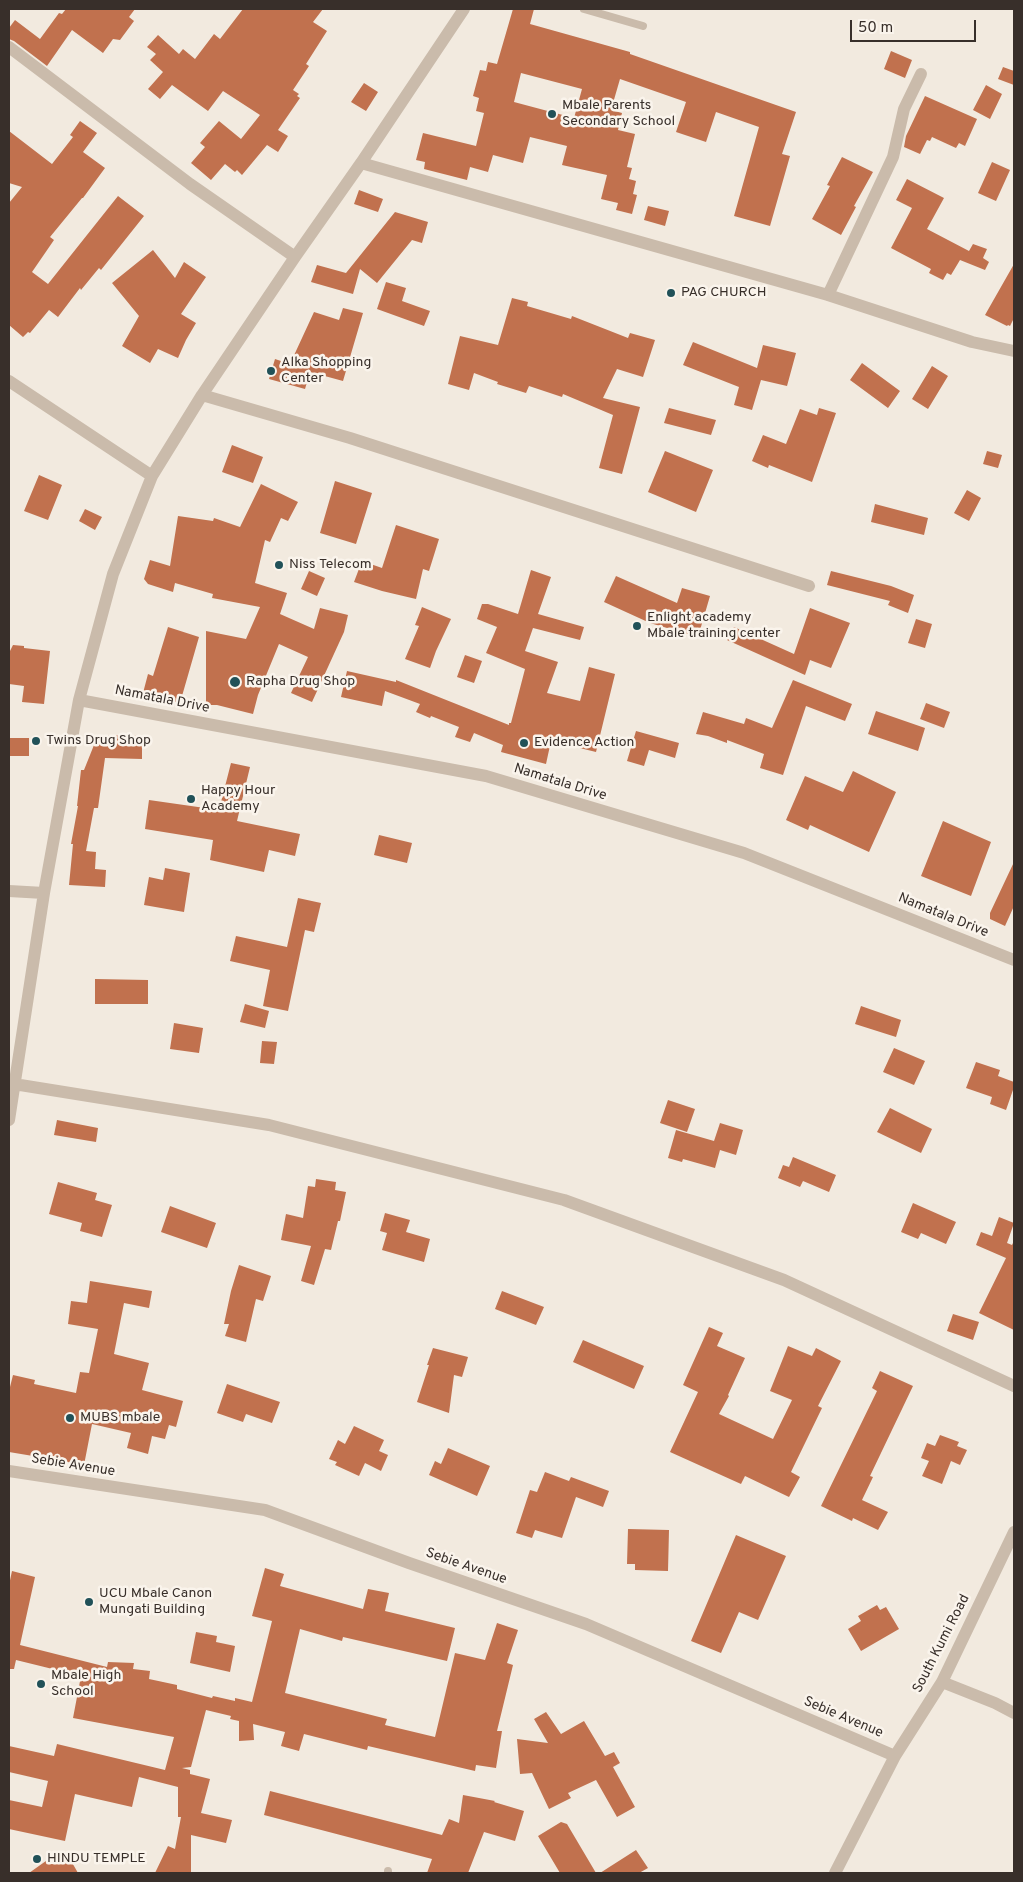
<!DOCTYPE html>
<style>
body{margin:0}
#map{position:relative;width:1023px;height:1882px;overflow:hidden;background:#f2eadf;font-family:Overpass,sans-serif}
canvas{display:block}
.frame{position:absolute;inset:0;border:10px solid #382f2a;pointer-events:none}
.scale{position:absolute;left:850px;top:20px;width:126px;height:22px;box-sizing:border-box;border:2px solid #382f2a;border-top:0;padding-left:6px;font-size:15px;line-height:18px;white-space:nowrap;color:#382f2a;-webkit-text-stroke:4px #faf4ec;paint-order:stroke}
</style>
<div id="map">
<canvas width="1023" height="1882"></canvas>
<div class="frame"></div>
<div class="scale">50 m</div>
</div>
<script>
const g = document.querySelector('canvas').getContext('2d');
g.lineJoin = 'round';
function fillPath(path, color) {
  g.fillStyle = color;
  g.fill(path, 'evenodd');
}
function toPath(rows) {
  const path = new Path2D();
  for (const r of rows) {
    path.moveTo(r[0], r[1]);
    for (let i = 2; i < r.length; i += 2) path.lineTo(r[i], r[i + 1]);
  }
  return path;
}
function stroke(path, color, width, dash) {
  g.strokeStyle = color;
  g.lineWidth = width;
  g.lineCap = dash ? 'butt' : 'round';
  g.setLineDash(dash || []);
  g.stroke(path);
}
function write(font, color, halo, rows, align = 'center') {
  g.font = font + ' Overpass,sans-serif';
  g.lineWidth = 5;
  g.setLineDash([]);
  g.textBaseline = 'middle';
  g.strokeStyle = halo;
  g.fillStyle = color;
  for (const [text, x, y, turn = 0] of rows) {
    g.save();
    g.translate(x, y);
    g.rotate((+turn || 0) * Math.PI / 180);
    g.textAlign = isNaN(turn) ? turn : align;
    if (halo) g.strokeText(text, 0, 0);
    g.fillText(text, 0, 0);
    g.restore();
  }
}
fillPath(toPath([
 [66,9,135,9,129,17,134,21,120,40,113,39,103,53,72,30,47,66,14,41,9,39,9,28,15,20,40,39,59,13,62,14],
 [243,9,323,9,313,22,327,31,306,64,309,66,293,90,299,94,297,96,300,98,278,130,288,136,278,152,267,145,242,175,237,170,235,172,225,164,211,180,191,163,205,147,200,143,219,121,241,139,260,115,223,91,208,111,172,85,160,99,148,89,163,72,150,60,156,54,147,47,158,35,179,54,183,49,195,59,214,34,220,39],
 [513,9,534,9,530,24,630,52,630,54,796,112,782,154,790,156,770,226,734,216,759,127,716,112,706,142,676,132,686,102,620,79,611,110,622,113,618,130,635,134,627,167,632,168,629,179,636,181,633,194,637,195,632,214,616,210,618,203,601,199,607,175,562,165,567,146,530,137,523,163,493,155,488,172,470,167,467,180,424,169,425,162,416,160,423,133,476,146,484,113,476,111,479,98,473,96,480,70,486,71,488,62,497,64],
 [521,73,582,89,574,118,514,102],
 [891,51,912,60,905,78,884,69],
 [1003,67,1014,71,1014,85,998,79],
 [364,83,378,92,366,111,351,102],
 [986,85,1002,94,990,119,973,110],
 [925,96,977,119,965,146,959,143,956,148,932,137,930,141,927,140,920,154,904,147,906,136],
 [80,121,97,133,83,152,105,168,83,198,82,198,50,237,54,240,32,272,48,284,118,196,144,216,101,270,99,268,81,290,80,288,58,317,49,310,30,333,28,332,23,337,9,325,9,203,22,187,9,183,9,131,52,164,73,137,70,135],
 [842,157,873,172,854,206,856,207,841,235,812,219,830,186,827,185],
 [992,162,1010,170,996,201,978,193],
 [907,179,944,198,927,229,969,251,973,244,987,249,983,258,989,262,985,270,960,260,951,275,947,273,943,280,929,273,931,269,891,248,912,208,896,200],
 [359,190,383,199,378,212,354,204],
 [648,206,669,211,665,226,644,220],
 [395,212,428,222,422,243,412,240,377,283,360,269,353,294,311,282,317,265,346,273],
 [153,250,175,278,184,262,206,277,181,314,196,323,186,340,178,358,158,349,150,363,122,346,139,316,112,283],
 [1014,264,1014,318,1010,326,1008,325,1007,326,985,315],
 [386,282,406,288,402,301,430,311,424,326,377,309],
 [512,298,528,302,527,306,571,319,572,316,628,338,630,333,655,340,643,377,617,369,603,398,640,407,622,474,599,468,613,415,563,394,562,397,529,386,526,393,497,384,498,382,474,373,469,390,448,384,460,336,498,345],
 [343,308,363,313,343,381,310,372,305,389,269,379,275,359,290,364,314,312,339,320],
 [693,342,757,368,763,345,796,353,787,386,761,380,752,410,734,405,739,387,683,365],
 [862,363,900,391,888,408,850,380],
 [932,366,948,376,928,409,912,399],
 [669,408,716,420,711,435,664,423],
 [819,408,836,413,812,482,769,465,768,468,752,461,763,435,786,444,800,409,817,415],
 [232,445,263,457,253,483,222,472],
 [665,451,713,470,696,512,648,492],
 [987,451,1002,455,998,468,983,464],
 [39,475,62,485,48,520,24,511],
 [335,481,372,493,356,544,320,533],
 [261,484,298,502,288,521,281,518,270,542,265,540,255,583,287,593,280,614,314,629,320,608,348,615,344,632,312,702,291,693,308,657,279,644,258,695,253,714,217,705,206,705,206,631,246,639,260,607,212,598,213,594,175,583,173,592,148,584,144,579,150,560,170,566,178,516,213,521,214,518,240,527],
 [967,490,981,498,969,521,954,513],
 [875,504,928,518,924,535,871,522],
 [85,509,102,517,95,530,79,521],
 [396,525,439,539,429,571,423,569,416,599,382,591,354,582,362,561,382,568],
 [531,570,551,577,538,614,584,627,580,640,533,628,525,651,558,662,547,693,580,701,589,667,615,674,596,752,551,741,546,764,501,752,503,745,474,733,470,742,455,737,459,727,431,716,430,718,416,712,420,704,385,691,382,706,341,697,347,671,396,682,396,680,509,725,509,723,511,723,525,669,486,653,497,627,477,619,482,604,488,604,518,614],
 [309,571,325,578,317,596,301,589],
 [831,571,891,586,914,595,908,613,888,605,890,601,827,585],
 [616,576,677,603,682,588,710,596,698,637,650,623,604,602],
 [422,607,451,619,436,651,430,668,405,659,419,626,415,625],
 [810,608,850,623,831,668,810,660,805,675,727,640,734,627,794,654],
 [916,619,932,624,925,648,908,643],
 [168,627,199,637,180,703,143,693,148,674,153,676],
 [13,645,24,646,24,648,50,651,44,704,22,702,24,686,9,684,9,653],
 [465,655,482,661,474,683,457,677],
 [793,680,852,704,845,721,806,706,783,775,760,768,764,754,727,740,727,743,708,736,696,734,703,712,744,724,746,718,772,728],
 [926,703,950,712,944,728,920,719],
 [876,711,925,728,918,751,868,734],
 [636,731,679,743,675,758,649,750,644,766,627,761],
 [98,735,142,736,142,759,105,758,98,808,94,808,86,851,96,852,95,869,106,870,105,887,69,885,73,844,71,844,78,806,77,806,81,770,84,770],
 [9,738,29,738,29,756,9,756],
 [231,763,250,767,237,821,300,834,295,856,269,850,264,872,210,860,213,840,145,829,149,800,219,810],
 [853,771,896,792,869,852,810,825,808,830,786,820,805,776,843,792],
 [943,821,991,842,971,896,921,876],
 [379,835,412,843,407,863,374,855],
 [1014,862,1014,906,1005,926,990,919,990,913],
 [165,868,190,873,184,912,144,905,149,877,163,880],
 [298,898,321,903,314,932,305,930,288,1011,263,1006,270,970,230,961,236,936,287,947],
 [95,979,148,980,148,1004,95,1004],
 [245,1004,269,1011,265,1028,240,1022],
 [861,1006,901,1020,896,1037,855,1024],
 [174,1023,203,1028,199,1053,170,1049],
 [262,1041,277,1042,274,1064,260,1063],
 [894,1048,925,1061,914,1085,883,1072],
 [976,1062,1000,1070,998,1076,1014,1082,1014,1087,1006,1110,990,1104,992,1097,966,1088],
 [668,1100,695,1109,687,1132,660,1123],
 [890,1108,932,1129,921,1153,877,1132],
 [57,1120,98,1128,96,1142,54,1135],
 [720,1123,743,1130,736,1155,720,1150,715,1168,683,1159,682,1162,668,1158,676,1130,714,1141],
 [793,1157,836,1175,829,1192,803,1181,800,1187,778,1178,783,1165,789,1167],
 [316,1179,336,1182,335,1190,346,1192,340,1221,338,1221,331,1250,325,1249,314,1285,301,1281,311,1246,281,1240,286,1214,303,1218,308,1186,315,1187],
 [58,1182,97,1193,95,1200,112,1205,102,1237,80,1231,82,1223,49,1214],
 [913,1203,956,1222,946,1244,921,1233,918,1239,901,1232],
 [170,1206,216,1223,207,1248,161,1232],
 [385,1213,410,1220,406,1232,430,1239,424,1262,382,1250,387,1233,380,1231],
 [999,1217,1014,1223,1007,1243,1012,1245,1014,1241,1014,1330,979,1313,1006,1258,976,1245,981,1232,992,1236],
 [239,1265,271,1276,263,1301,256,1299,246,1342,225,1336,229,1324,224,1324,231,1291],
 [90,1281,152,1291,149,1308,124,1303,114,1354,149,1363,142,1390,183,1401,176,1427,169,1425,165,1439,152,1436,148,1454,127,1448,131,1433,92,1424,84,1465,57,1460,56,1466,43,1464,45,1458,9,1452,9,1391,13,1375,35,1380,34,1384,76,1393,80,1372,89,1373,98,1329,68,1324,71,1301,87,1303],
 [502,1291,544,1307,536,1325,495,1309],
 [953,1314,979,1322,973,1340,947,1331],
 [709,1327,723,1333,717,1346,745,1358,728,1395,729,1396,719,1414,773,1439,792,1400,770,1391,788,1346,812,1356,816,1348,841,1361,818,1406,822,1408,791,1472,800,1477,789,1497,745,1476,741,1484,670,1452,698,1392,683,1385],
 [583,1340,644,1366,634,1389,573,1362],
 [433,1348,468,1357,462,1377,454,1375,449,1413,417,1402,429,1365,427,1365],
 [880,1371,913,1386,870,1476,873,1477,862,1500,888,1512,878,1530,853,1518,852,1521,821,1506,877,1391,872,1388],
 [227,1384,280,1402,272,1423,246,1414,243,1422,217,1413],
 [354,1426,384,1440,379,1451,388,1455,381,1471,365,1463,359,1476,335,1465,337,1462,329,1459,338,1440,345,1444],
 [940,1435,959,1442,957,1446,967,1450,960,1465,951,1461,942,1484,922,1476,929,1461,921,1458,927,1443,935,1446],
 [448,1448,490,1466,477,1496,429,1475,435,1461,441,1464],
 [545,1472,569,1481,571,1477,609,1491,603,1507,576,1497,562,1538,535,1530,532,1538,516,1533,530,1490,537,1492],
 [628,1529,669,1530,668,1571,635,1570,635,1564,627,1564],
 [736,1535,786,1556,758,1620,739,1612,721,1653,691,1641],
 [265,1568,284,1574,280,1586,363,1609,368,1589,389,1593,385,1611,455,1628,447,1661,343,1637,342,1641,300,1629,285,1693,387,1719,385,1725,435,1737,455,1653,485,1660,497,1623,518,1630,507,1663,513,1665,497,1731,502,1731,496,1768,476,1765,475,1771,368,1746,367,1750,304,1734,299,1751,281,1746,285,1732,253,1724,254,1740,239,1741,239,1721,230,1719,231,1716,206,1710,191,1767,182,1768,190,1770,190,1774,210,1779,201,1813,232,1820,226,1843,191,1835,191,1873,155,1873,168,1846,175,1849,181,1817,178,1817,178,1787,139,1777,132,1807,75,1794,65,1841,9,1829,9,1800,42,1807,48,1781,9,1772,9,1746,54,1756,57,1744,165,1770,174,1737,73,1718,81,1676,16,1660,14,1669,9,1669,9,1585,12,1571,35,1577,20,1645,107,1667,108,1662,134,1663,133,1669,150,1671,149,1679,177,1685,177,1689,212,1698,213,1696,235,1701,235,1698,252,1702,272,1621,252,1616],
 [877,1605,880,1610,886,1607,899,1629,861,1651,848,1629,861,1621,858,1616],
 [196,1632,217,1636,216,1642,235,1646,230,1672,190,1663],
 [546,1712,561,1734,584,1721,605,1756,614,1752,620,1763,613,1767,635,1807,617,1817,596,1780,568,1793,571,1798,549,1809,532,1773,520,1774,517,1739,548,1743,534,1719],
 [270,1791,442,1835,449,1819,459,1823,463,1795,495,1801,494,1802,524,1811,515,1841,484,1832,468,1873,427,1873,432,1859,264,1815],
 [561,1822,567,1824,596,1873,560,1873,538,1836],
 [636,1850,648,1868,639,1873,600,1873],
 [53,1856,70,1859,78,1873,29,1873]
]), '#c1714e');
stroke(toPath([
 [584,9,643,26],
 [388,1873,388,1871]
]), '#cabbab', 8);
stroke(toPath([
 [9,47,190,184,295,257],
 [361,163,828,295,972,342,1014,351],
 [828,295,893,157,904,109,921,74],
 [9,381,152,476],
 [202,395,350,438,809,586],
 [79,700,486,776,744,853,1014,960],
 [9,891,44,893],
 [14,1084,269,1125,564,1200,784,1280,1014,1386],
 [9,1120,44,893,79,700,113,574,152,476,202,395,295,257,361,163,464,9],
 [9,1471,265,1510,409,1563,586,1624,895,1756],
 [942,1682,995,1703,1014,1713],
 [835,1873,895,1756,942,1682,1014,1532]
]), '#cabbab', 12);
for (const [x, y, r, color] of [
 [552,114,5,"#215158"],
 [671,293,5,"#215158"],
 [271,371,5,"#215158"],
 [279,565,5,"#215158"],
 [637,626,5,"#215158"],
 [235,682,6,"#215158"],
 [36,741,5,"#215158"],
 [524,743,5,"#215158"],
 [191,799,5,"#215158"],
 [70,1418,5,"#215158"],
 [89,1602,5,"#215158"],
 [41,1684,5,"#215158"],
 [37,1859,5,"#215158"]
]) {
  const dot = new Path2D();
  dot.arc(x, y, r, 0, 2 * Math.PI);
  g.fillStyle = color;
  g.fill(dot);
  stroke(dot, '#faf4ec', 2);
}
write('14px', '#382f2a', '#faf4ec', [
 ["Mbale Parents",562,106],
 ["Secondary School",562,122],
 ["PAG CHURCH",681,293],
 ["Alka Shopping",281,363],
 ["Center",281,379],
 ["Niss Telecom",289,565],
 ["Enlight academy",647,618],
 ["Mbale training center",647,634],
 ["Rapha Drug Shop",246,682],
 ["Twins Drug Shop",46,741],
 ["Evidence Action",534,743],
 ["Happy Hour",201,791],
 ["Academy",201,807],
 ["MUBS mbale",80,1418],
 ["UCU Mbale Canon",99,1594],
 ["Mungati Building",99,1610],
 ["Mbale High",51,1676],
 ["School",51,1692],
 ["HINDU TEMPLE",47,1859]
], 'left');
write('14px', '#382f2a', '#faf4ec', [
 ["Namatala Drive",162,700,11],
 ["Namatala Drive",560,783,17],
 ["Namatala Drive",943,916,22],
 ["Sebie Avenue",73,1466,9],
 ["Sebie Avenue",466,1567,19],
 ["South Kumi Road",942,1644,-63],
 ["Sebie Avenue",843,1718,23]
]);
</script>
